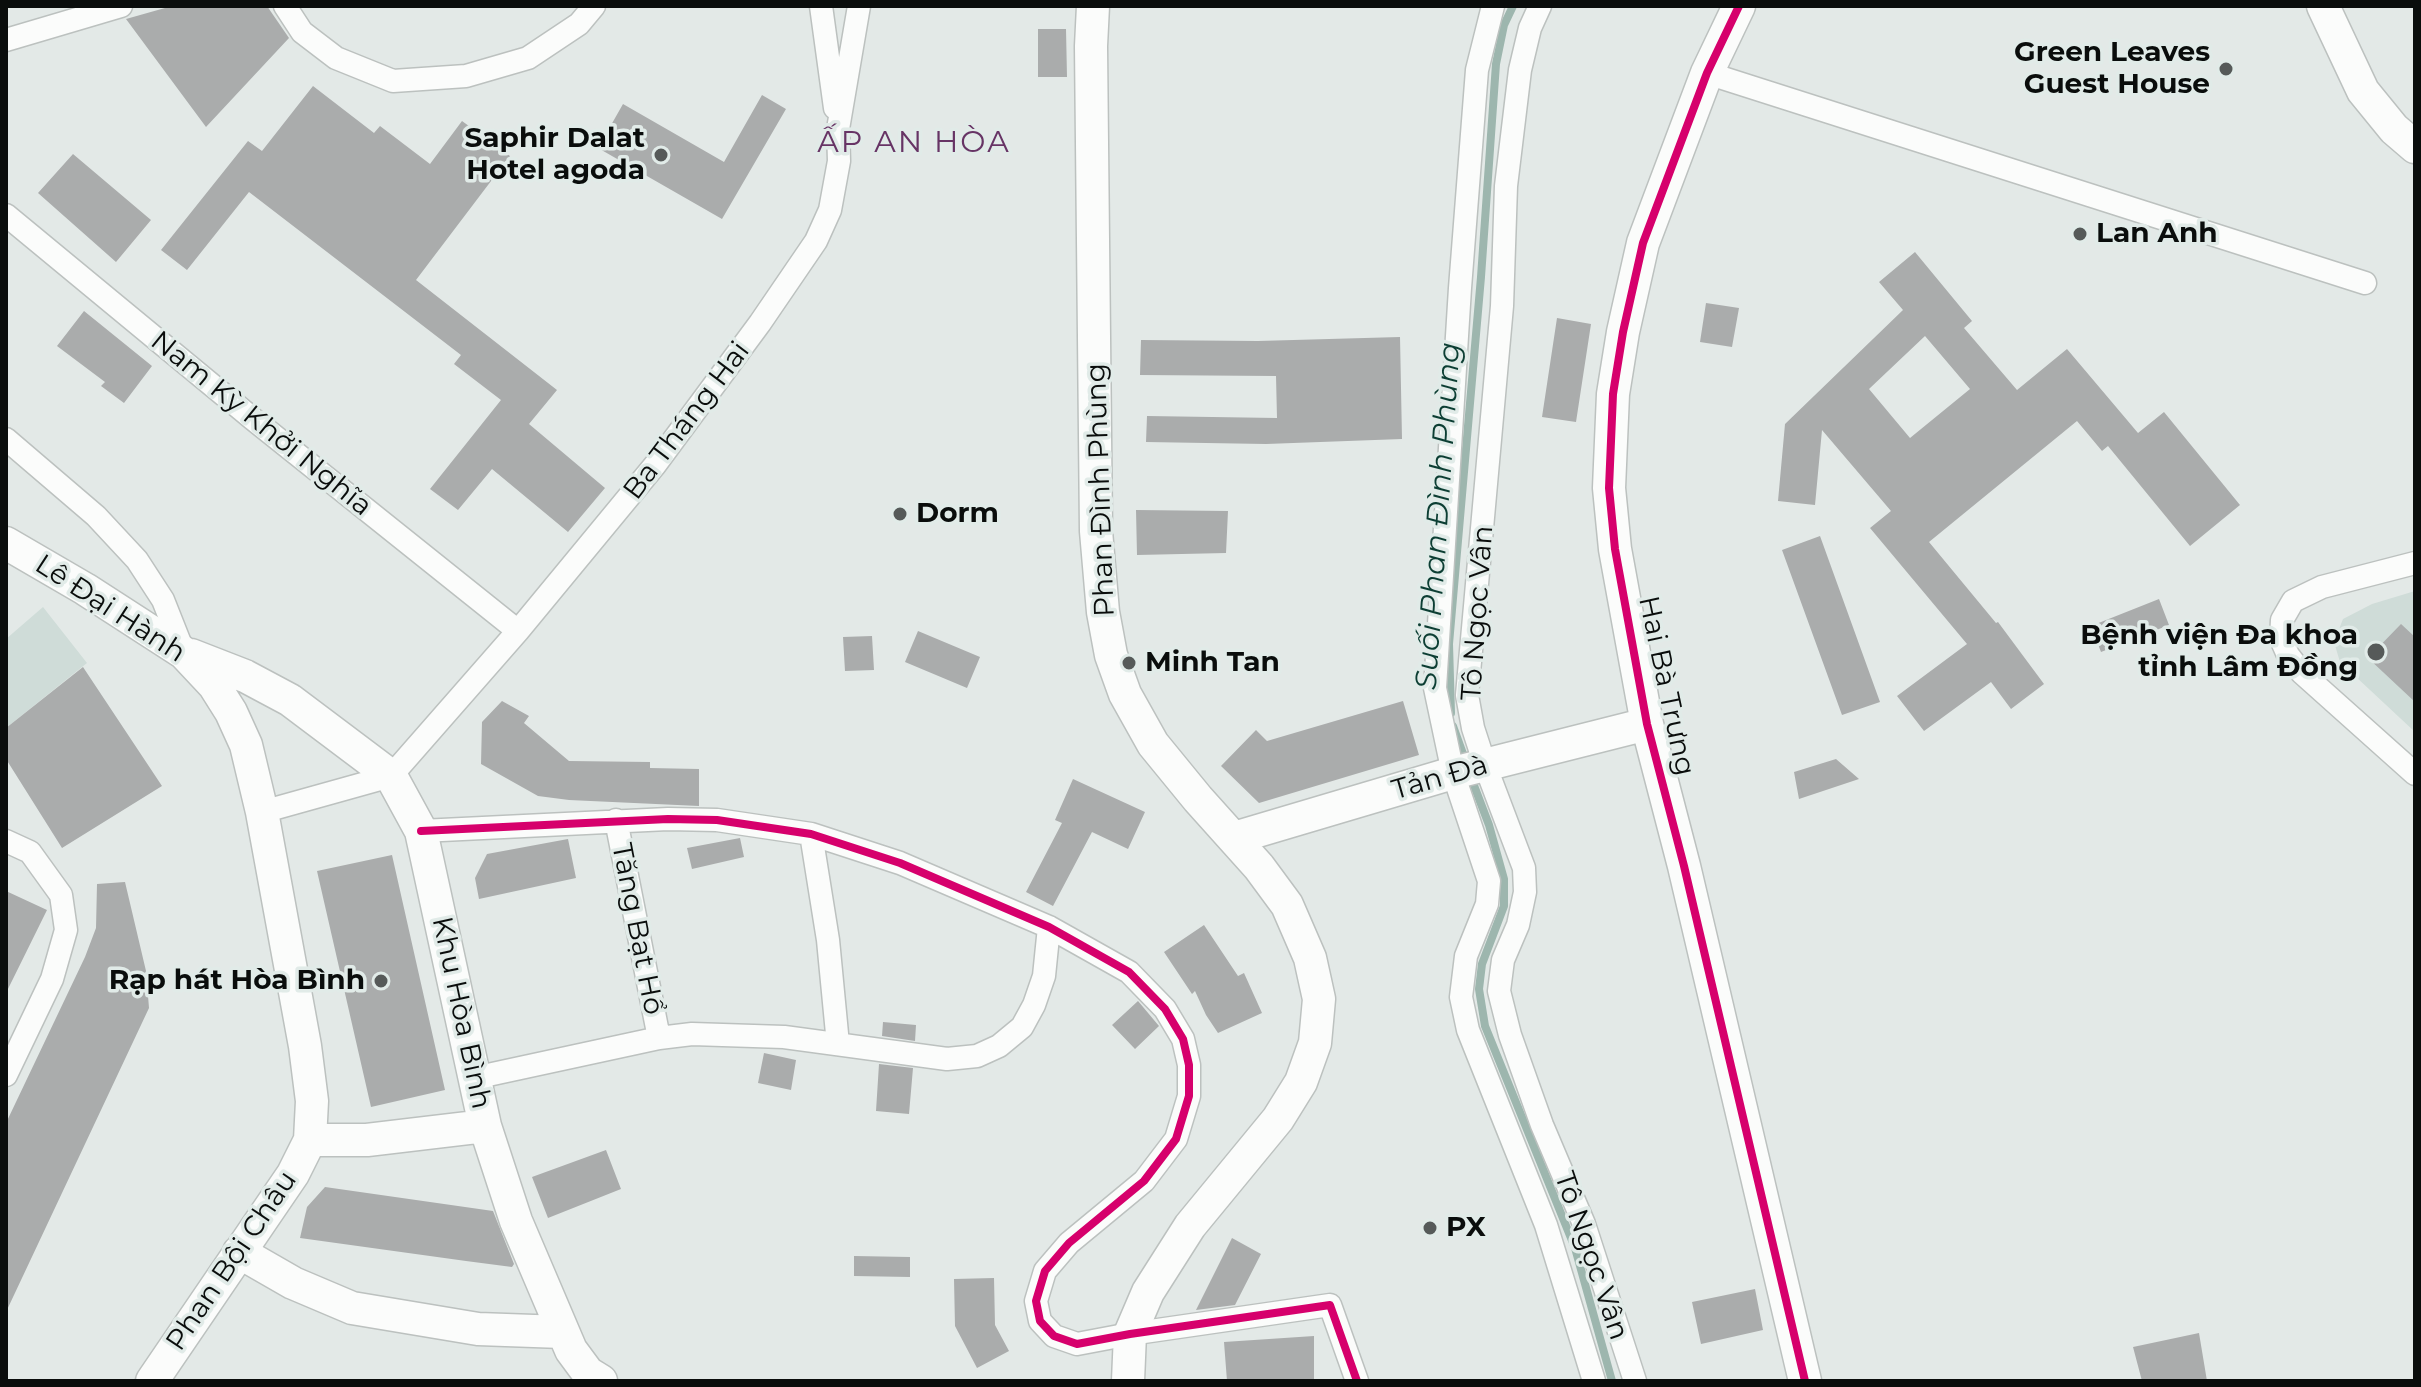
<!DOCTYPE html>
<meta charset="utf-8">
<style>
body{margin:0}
#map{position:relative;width:2421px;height:1387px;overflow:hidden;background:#e3e9e7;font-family:Montserrat,sans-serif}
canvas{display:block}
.frame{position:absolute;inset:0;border:8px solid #0a0d0c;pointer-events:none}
</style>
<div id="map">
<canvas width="2421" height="1387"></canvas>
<div class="frame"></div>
</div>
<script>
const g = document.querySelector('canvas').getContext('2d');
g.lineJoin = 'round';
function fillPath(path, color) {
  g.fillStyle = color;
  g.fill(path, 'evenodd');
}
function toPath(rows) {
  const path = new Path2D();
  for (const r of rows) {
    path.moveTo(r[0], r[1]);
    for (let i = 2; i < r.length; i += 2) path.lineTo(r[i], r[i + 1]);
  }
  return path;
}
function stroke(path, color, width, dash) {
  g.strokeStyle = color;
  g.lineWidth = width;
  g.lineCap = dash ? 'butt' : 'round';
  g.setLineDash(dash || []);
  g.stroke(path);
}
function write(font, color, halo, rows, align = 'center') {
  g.font = font + ' Montserrat,sans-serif';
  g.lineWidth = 7;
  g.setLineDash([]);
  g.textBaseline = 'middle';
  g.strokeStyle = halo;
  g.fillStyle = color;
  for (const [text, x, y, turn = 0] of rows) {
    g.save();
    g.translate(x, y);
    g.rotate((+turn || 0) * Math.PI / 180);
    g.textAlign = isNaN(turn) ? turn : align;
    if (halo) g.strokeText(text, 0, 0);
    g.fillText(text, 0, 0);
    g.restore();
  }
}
fillPath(toPath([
 [2415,591,2415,732,2340,662,2334,642,2343,619,2372,604],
 [43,607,87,663,6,728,6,639]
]), '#cfdcd8');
stroke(toPath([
 [1451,713,1449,644,1481,277,1496,64,1504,25,1513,6],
 [1453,726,1466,762],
 [1470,775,1489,825,1504,879,1504,906,1482,964,1479,989,1485,1026,1575,1248,1612,1381]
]), '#9db6ae', 8);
fillPath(toPath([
 [172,6,267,6,289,38,206,127,126,19],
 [1038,29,1066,29,1067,77,1038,77],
 [313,86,374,133,380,126,430,164,462,121,510,156,416,280,557,390,529,424,605,488,568,532,492,469,458,510,430,489,501,400,454,364,461,355,249,192,187,270,161,250,248,141,262,151],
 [762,95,786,109,722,219,598,148,623,104,724,162],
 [73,154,151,220,116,262,38,193],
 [1915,252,1972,321,1964,328,2017,390,2067,349,2138,433,2164,412,2240,505,2190,546,2108,446,2102,451,2077,421,1929,542,1996,623,1998,622,2044,684,2011,709,1991,682,1924,731,1897,696,1967,644,1870,528,1891,511,1822,430,1815,505,1778,501,1785,424,1903,310,1879,282],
 [1925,336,1970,389,1910,438,1869,389],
 [1706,303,1739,308,1732,347,1700,342],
 [84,311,152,366,124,403,101,386,105,382,57,346],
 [1557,318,1591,324,1576,422,1542,417],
 [1400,337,1402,439,1266,444,1146,442,1147,416,1277,418,1276,376,1140,375,1141,340,1258,341],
 [1136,510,1228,511,1226,553,1137,555],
 [1820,536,1880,702,1842,715,1782,550],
 [2159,599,2169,625,2101,652,2091,626],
 [2401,624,2415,637,2415,702,2368,658],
 [918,631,980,657,967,688,905,662],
 [872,636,874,670,845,671,843,637],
 [83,667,162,786,62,848,6,759,6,728],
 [502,701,529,716,524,723,569,761,650,762,650,768,699,769,699,806,569,800,538,796,481,764,482,722],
 [1403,701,1419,755,1259,803,1221,766,1256,730,1267,741],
 [1836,759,1859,779,1799,799,1794,772],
 [1073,779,1145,812,1128,849,1092,832,1053,906,1026,892,1062,823,1055,820],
 [740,838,744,857,692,869,687,848],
 [568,839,576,878,479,899,475,878,487,854],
 [392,855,445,1090,371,1107,317,871],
 [125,882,146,971,149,1008,6,1312,6,1123,85,957,96,928,97,884],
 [6,891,47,910,6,993],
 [1204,925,1238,976,1244,973,1262,1013,1218,1033,1206,1015,1195,991,1192,994,1164,952],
 [1138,1001,1159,1026,1135,1049,1112,1025],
 [883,1022,916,1025,915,1041,882,1036],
 [764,1053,796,1060,791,1090,758,1083],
 [879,1064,913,1068,909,1114,876,1111],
 [606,1150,621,1189,548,1218,532,1177],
 [325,1187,493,1211,514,1264,512,1267,466,1261,300,1238,307,1207],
 [1232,1238,1261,1254,1235,1305,1196,1310],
 [854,1256,910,1257,910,1277,854,1276],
 [994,1278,995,1325,1009,1351,977,1368,955,1326,954,1279],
 [1755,1289,1763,1330,1701,1344,1692,1302],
 [2199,1333,2207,1381,2142,1381,2133,1347],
 [1314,1336,1314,1381,1227,1381,1224,1342]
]), '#aaacac');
const street = toPath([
 [285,6,302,32,336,58,393,81,466,76,528,58,579,24,594,6],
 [821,6,835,108],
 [1493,6,1477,70,1460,288,1435,688,1453,773,1489,881,1487,904,1466,956,1461,997,1468,1030,1546,1225,1594,1381],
 [1540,6,1530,28,1520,70,1506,186,1502,306,1467,695,1473,728,1485,765,1524,868,1525,892,1518,925,1503,960,1499,991,1510,1035,1542,1125,1584,1224,1635,1381],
 [6,40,121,6],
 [1707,73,2365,283],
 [6,215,253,419,518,631],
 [6,439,96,516,137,560,163,600,184,653],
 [2415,563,2322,587,2293,601,2282,620,2281,639,2288,655,2302,673,2415,774],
 [262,812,391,776,518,631,655,465,760,323,816,241,830,210,839,161,838,129,859,6],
 [616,820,659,1038],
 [421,831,668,819,717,820,811,834,900,863,1049,927,1129,972,1165,1009,1183,1039,1189,1065,1189,1096,1176,1139,1144,1181,1069,1243,1045,1271,1036,1301,1040,1321,1054,1336,1077,1344,1130,1334,1330,1305,1357,1381],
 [811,834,828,940,838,1044],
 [6,841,30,852,61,895,66,930,52,979,6,1075],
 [474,1078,659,1038,692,1034,784,1037,947,1059,977,1056,999,1046,1022,1027,1034,1005,1044,976,1049,927]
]);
const secondary = toPath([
 [1093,6,1091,46,1096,531,1103,612,1111,655,1125,694,1153,744,1198,799,1259,867,1287,905,1310,958,1319,999,1315,1043,1301,1082,1278,1119,1190,1226,1148,1292,1130,1334,1128,1381],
 [1739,6,1707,73,1643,243,1623,332,1613,394,1609,488,1615,549,1647,724,1684,866,1805,1381],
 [2323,6,2363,91,2394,129,2415,147],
 [6,543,85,589,184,653,214,685,231,712,246,745,262,812,305,1046,312,1101,310,1140,293,1174,152,1381],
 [191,655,245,676,290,700,391,776,421,831,485,1126,516,1221,571,1350,588,1373,601,1381],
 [1234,838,1453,773,1647,724],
 [310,1140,367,1140,485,1126],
 [239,1252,293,1283,352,1308,478,1329,562,1332]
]);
stroke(street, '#bcc1bf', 25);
stroke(secondary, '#bcc1bf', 35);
stroke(street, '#fbfcfb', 22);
stroke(secondary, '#fbfcfb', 32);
stroke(toPath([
 [1739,6,1707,73,1643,243,1623,332,1613,394,1609,488,1615,549,1647,724,1684,866,1805,1381],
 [421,831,668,819,717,820,811,834,900,863,1049,927,1129,972,1165,1009,1183,1039,1189,1065,1189,1096,1176,1139,1144,1181,1069,1243,1045,1271,1036,1301,1040,1321,1054,1336,1077,1344,1130,1334,1330,1305,1357,1381]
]), '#d6006c', 8);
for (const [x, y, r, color] of [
 [2226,69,8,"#565a59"],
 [661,155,8,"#565a59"],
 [2080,234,8,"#565a59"],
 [900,514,8,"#565a59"],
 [2376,652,10,"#565a59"],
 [1129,663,8,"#565a59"],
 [381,981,8,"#565a59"],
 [1430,1228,8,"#565a59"]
]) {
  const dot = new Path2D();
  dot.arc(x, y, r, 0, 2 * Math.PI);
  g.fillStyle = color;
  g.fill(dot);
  stroke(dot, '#e1ebe8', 3);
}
write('bold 28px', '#0a0d0c', '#e1ebe8', [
 ["Green Leaves",2210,53],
 ["Guest House",2210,85],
 ["Saphir Dalat",645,139],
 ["Hotel agoda",645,171],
 ["Lan Anh",2096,234,"left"],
 ["Dorm",916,514,"left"],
 ["Bệnh viện Đa khoa",2358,636],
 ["tỉnh Lâm Đồng",2358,668],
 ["Minh Tan",1145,663,"left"],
 ["Rạp hát Hòa Bình",365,981],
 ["PX",1446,1228,"left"]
], 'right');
write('28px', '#0a0d0c', '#e1ebe8', [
 ["Ba Tháng Hai",687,421,-53],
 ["Nam Kỳ Khởi Nghĩa",261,424,39],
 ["Phan Đình Phùng",1101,490,-92],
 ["Lê Đại Hành",110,609,33],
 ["Tô Ngọc Vân",1478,613,-86],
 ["Hai Bà Trưng",1666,686,78],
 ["Tản Đà",1440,778,-16],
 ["Tăng Bạt Hổ",637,929,79],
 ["Khu Hòa Bình",461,1013,78],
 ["Tô Ngọc Vân",1591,1256,71],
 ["Phan Bội Châu",232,1261,-56]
]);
g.letterSpacing = '2px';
write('30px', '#673465', '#e1ebe8', [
 ["ẤP AN HÒA",914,143]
]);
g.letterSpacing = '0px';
write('italic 30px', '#0c3e33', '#e1ebe8', [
 ["Suối Phan Đình Phùng",1439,516,-86]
]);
</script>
